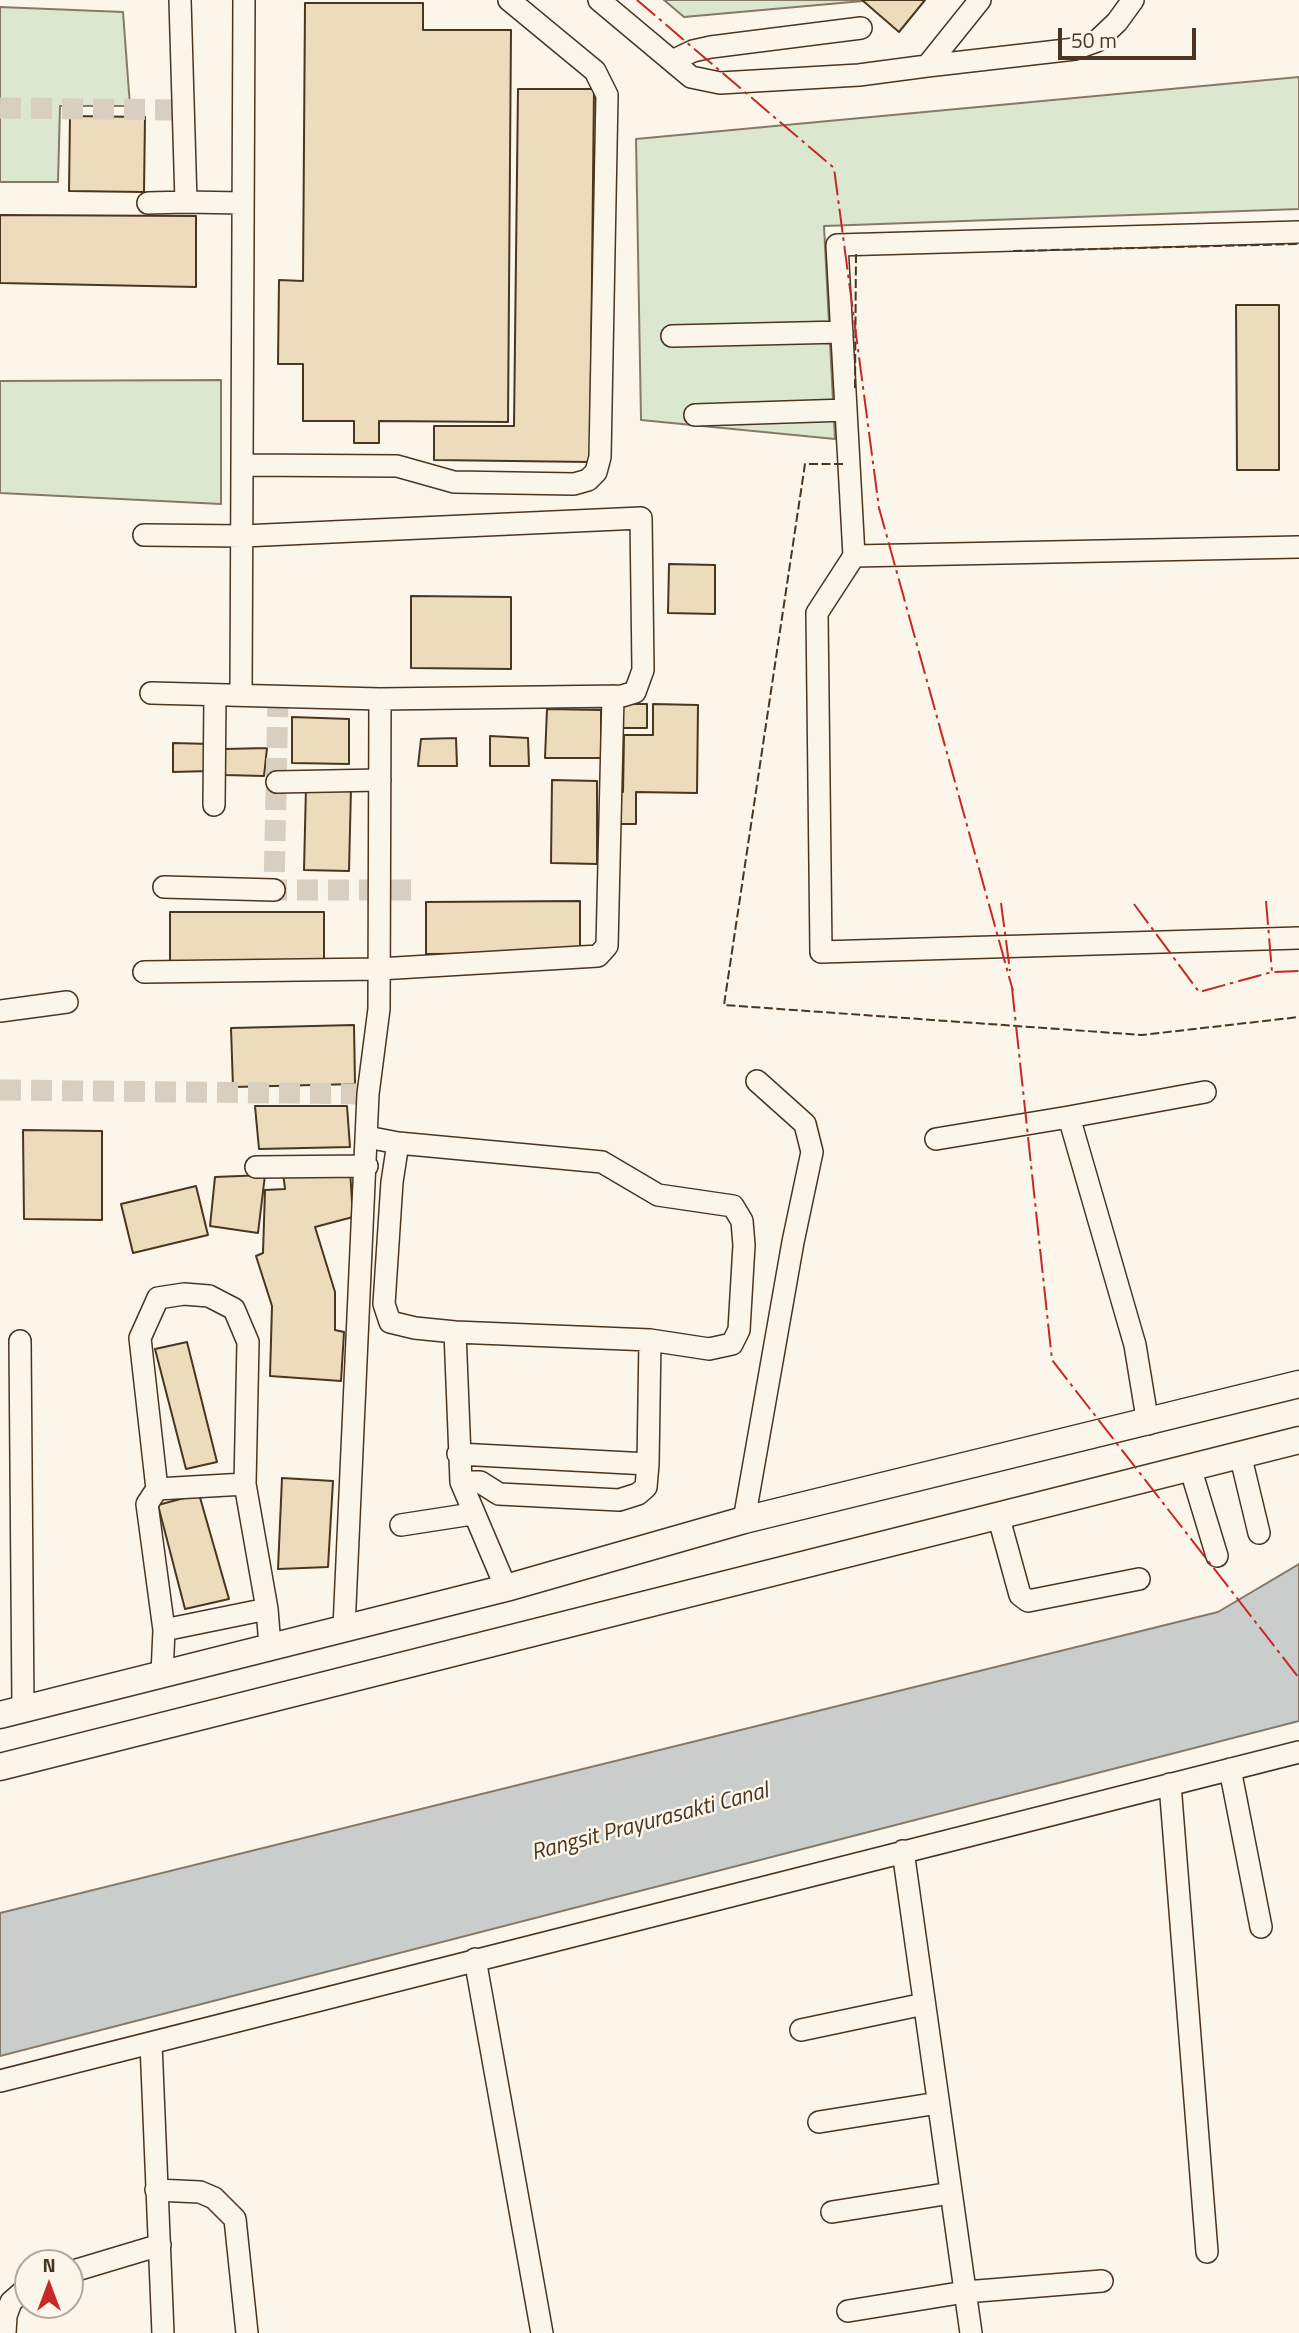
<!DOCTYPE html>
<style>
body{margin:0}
#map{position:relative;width:1299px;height:2333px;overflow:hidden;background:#fbf6e9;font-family:"Titillium Web",sans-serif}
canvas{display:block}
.north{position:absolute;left:14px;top:2249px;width:70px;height:70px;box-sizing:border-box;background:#fbf6e9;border:2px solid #b4a999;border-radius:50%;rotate:0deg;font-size:19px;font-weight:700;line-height:28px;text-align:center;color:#4a3520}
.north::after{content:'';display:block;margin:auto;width:24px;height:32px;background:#c62828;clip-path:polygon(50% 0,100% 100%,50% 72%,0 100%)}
.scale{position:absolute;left:1058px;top:28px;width:138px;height:32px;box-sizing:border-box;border:4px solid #4a3520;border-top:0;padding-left:9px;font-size:21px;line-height:24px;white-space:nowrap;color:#4a3520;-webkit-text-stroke:5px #fbf6e9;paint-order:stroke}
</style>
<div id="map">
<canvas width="1299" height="2333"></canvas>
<div class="north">N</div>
<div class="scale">50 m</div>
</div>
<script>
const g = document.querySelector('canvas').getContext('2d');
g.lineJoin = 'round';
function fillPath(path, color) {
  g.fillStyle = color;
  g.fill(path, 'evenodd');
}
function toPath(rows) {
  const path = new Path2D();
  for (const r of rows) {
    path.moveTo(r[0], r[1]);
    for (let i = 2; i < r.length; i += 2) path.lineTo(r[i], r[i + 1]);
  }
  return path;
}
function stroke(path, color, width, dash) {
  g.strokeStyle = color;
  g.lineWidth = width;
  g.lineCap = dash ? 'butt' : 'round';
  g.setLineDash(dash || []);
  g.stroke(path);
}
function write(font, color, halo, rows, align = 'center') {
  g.font = font + ' "Titillium Web",sans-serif';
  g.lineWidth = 5;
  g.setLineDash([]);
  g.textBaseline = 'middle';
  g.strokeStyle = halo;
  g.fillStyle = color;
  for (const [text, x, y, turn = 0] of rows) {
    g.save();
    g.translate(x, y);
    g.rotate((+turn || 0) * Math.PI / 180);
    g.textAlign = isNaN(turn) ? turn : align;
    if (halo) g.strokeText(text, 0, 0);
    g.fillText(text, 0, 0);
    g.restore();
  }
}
const green = toPath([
 [664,0,862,0,863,1,684,17,664,0],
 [0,7,123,12,130,106,60,106,58,182,0,182,0,7],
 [1299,77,1299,209,824,226,835,439,641,420,636,139,1299,77],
 [221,380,221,504,0,493,0,381,221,380]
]);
fillPath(green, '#dce7d0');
stroke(green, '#887966', 2);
const water = toPath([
 [1299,1564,1299,1721,0,2056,0,1913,1218,1612,1299,1564]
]);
fillPath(water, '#c9cecd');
stroke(water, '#887966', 2);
const building = toPath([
 [862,0,925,0,899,32,862,0],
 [305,3,423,3,423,30,511,30,508,422,379,421,379,443,354,443,354,421,303,421,303,364,278,364,279,280,303,281,305,3],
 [518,89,594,89,590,462,434,460,434,426,514,426,518,89],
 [70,116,145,117,144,192,69,191,70,116],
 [0,215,196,216,196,287,0,283,0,215],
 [1236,305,1279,305,1279,470,1237,470,1236,305],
 [669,564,715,565,715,614,668,613,669,564],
 [411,596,511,597,511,669,411,668,411,596],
 [622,704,647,704,647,728,622,728,622,704],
 [653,704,698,705,697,793,636,792,636,824,618,824,619,792,623,792,624,735,653,735,653,704],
 [547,709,601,710,601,758,545,758,547,709],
 [292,717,349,719,349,764,292,763,292,717],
 [490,736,528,738,529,766,490,766,490,736],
 [456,738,457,766,418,766,421,739,456,738],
 [173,743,211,744,209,771,173,772,173,743],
 [267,748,264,776,224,775,225,749,267,748],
 [552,780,597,781,597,864,551,863,552,780],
 [306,787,351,788,349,871,304,870,306,787],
 [580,901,580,953,426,954,426,902,580,901],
 [170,912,324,912,324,964,170,964,170,912],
 [354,1025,355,1084,233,1087,231,1028,354,1025],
 [255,1106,347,1106,350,1147,259,1149,255,1106],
 [23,1130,102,1131,102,1220,24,1219,23,1130],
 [350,1170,353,1217,315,1227,335,1292,335,1330,344,1332,341,1381,270,1376,272,1306,256,1256,263,1253,265,1190,285,1189,283,1172,350,1170],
 [265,1175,258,1233,210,1226,215,1177,265,1175],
 [196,1186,208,1235,133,1253,121,1204,196,1186],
 [187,1342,217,1462,186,1469,155,1349,187,1342],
 [282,1478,333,1481,328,1567,278,1569,282,1478],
 [199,1494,229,1599,185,1609,158,1505,199,1494]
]);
fillPath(building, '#ecdcbc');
stroke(building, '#4a3520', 2);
stroke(toPath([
 [0,108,182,110],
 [278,696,274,890,419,890],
 [0,1090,368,1094]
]), '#d8cfc1', 21, [21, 10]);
const minor = toPath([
 [180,0,186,202,242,203],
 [599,0,691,77,720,83,859,75,927,66,980,0],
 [672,61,693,51,711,47,861,28],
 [927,66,1075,49,1097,41,1117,22,1133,0],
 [148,203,186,202],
 [1299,232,837,245,854,556,1299,547],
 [672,336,842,332],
 [695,415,846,410],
 [243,465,397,466,454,482,574,484,588,480,596,472,600,457,607,95,595,71,509,0],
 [144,535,243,536,641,518,643,670,635,692,622,696,380,699],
 [854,556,817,613,821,952,1299,938],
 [151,693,380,699,379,1009,368,1094,344,1628],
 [241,695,244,0],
 [277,782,380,780],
 [214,805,215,695],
 [164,887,274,890],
 [144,972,379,969,598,956,607,946,613,696],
 [0,1011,67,1002],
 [1069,1117,1205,1092],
 [367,1137,398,1143,602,1162,658,1195,733,1206,742,1221,744,1245,739,1330,732,1344,709,1349,650,1340,455,1332,415,1328,390,1322,384,1304,392,1182,398,1143],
 [936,1139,1069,1117,1135,1345,1148,1424],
 [256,1167,367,1166],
 [455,1332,461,1482,506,1588],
 [20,1341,23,1709],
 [458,1454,648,1464,650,1340],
 [1240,1454,1259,1533],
 [1190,1467,1217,1556],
 [461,1482,480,1482,499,1494,619,1500,638,1494,646,1487,648,1464],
 [157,1489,140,1338,158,1298,184,1294,209,1296,234,1309,248,1342,245,1484],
 [998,1515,1020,1595,1028,1601,1139,1579],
 [744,1520,793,1242,812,1152,805,1124,757,1081],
 [401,1525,472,1514],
 [164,1630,267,1609],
 [162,1674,164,1630,147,1504,157,1489,245,1484,267,1609,270,1646],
 [1230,1769,1261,1927],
 [1170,1784,1207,2252],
 [903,1851,971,2333],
 [475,1959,542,2333],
 [801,2030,924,2004],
 [151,2043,163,2333],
 [0,2081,1299,1752],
 [819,2122,938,2103],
 [156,2190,200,2192,214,2198,235,2219,247,2333],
 [832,2212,951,2193],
 [70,2272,160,2245],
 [848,2311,965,2292,1102,2281],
 [5,2333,6,2316,11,2302,28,2287]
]);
const major = toPath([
 [0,1715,506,1588,744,1520,1299,1384],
 [0,1767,1299,1440]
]);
stroke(minor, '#4a3520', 24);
stroke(major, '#4a3520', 29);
stroke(minor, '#fbf6e9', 21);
stroke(major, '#fbf6e9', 26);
stroke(toPath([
 [1013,251,1299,244],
 [855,388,856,255,859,255],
 [843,464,805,464,724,1005,1142,1035,1299,1017]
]), '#4a3520', 2, [9, 3.5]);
stroke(toPath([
 [637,0,834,168,879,508,1013,991],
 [1266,901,1272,972],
 [1001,903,1010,971],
 [1134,904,1199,992,1272,972,1299,971],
 [1012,988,1052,1360,1299,1678]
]), '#c62828', 2, [24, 5, 3.5, 5]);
write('italic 23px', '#4a3520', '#fbf6e9', [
 ["Rangsit Prayurasakti Canal",650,1823,-15]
]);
</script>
